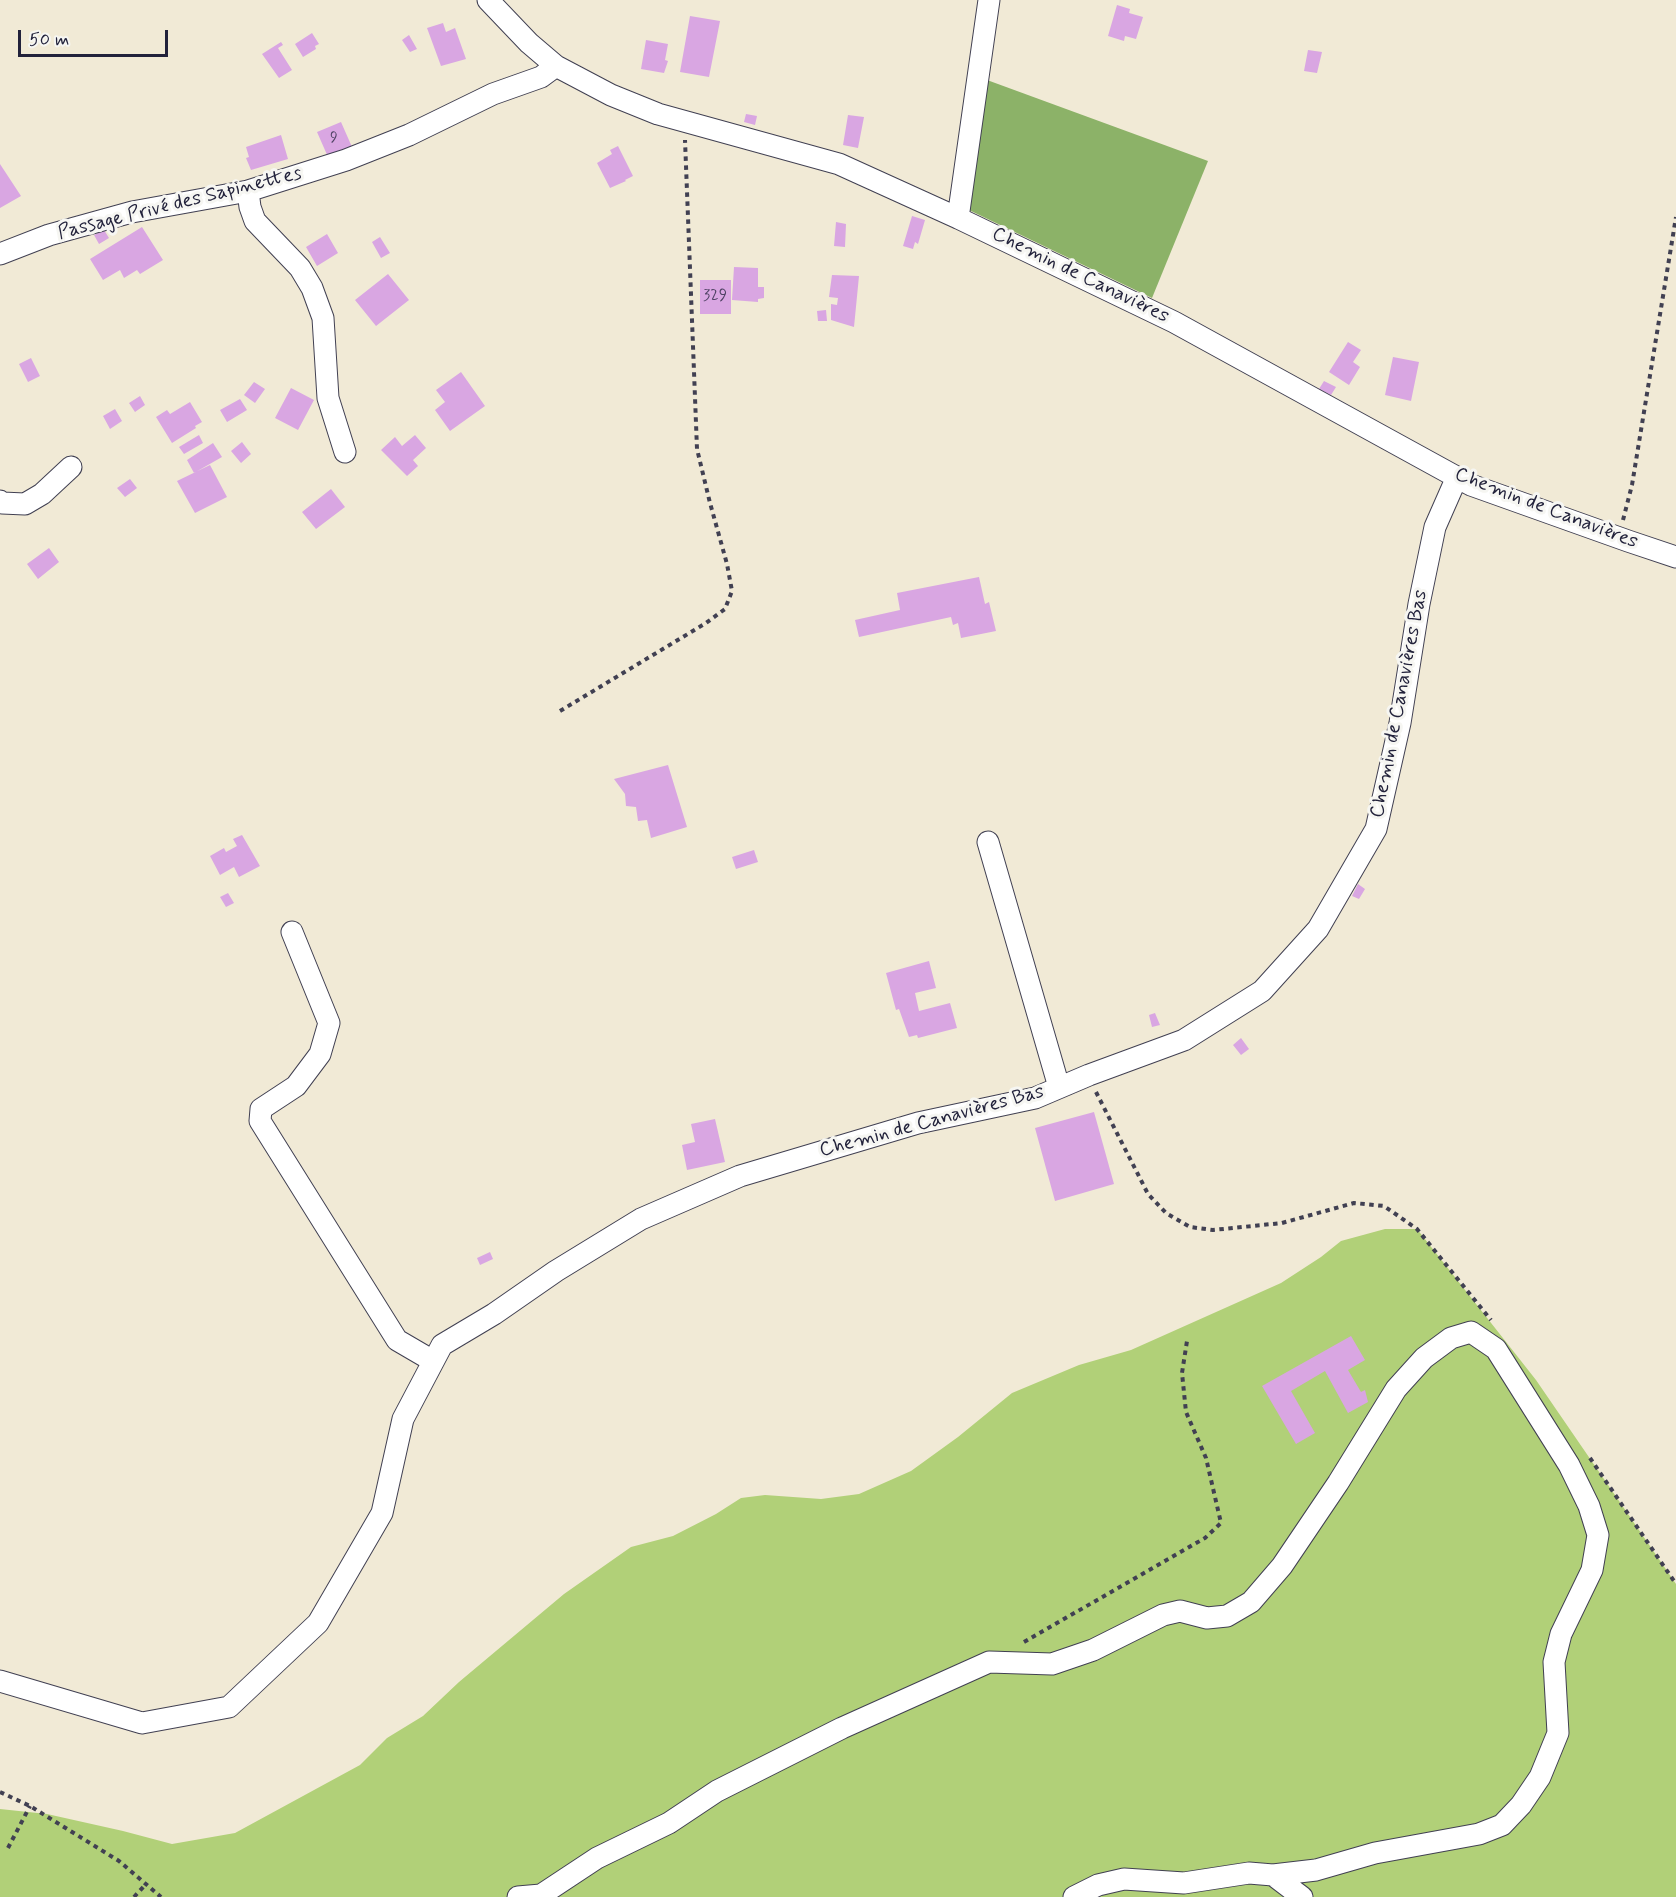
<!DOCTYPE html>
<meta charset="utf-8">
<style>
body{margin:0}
#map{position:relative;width:1676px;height:1897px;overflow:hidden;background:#f1ead6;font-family:Mynerve,sans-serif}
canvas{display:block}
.scale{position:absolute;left:18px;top:30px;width:150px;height:27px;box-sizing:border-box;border:3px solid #22223b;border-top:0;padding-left:8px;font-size:18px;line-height:21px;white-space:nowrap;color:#22223b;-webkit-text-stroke:4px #f6f6f2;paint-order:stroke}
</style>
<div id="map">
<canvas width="1676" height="1897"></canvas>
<div class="scale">50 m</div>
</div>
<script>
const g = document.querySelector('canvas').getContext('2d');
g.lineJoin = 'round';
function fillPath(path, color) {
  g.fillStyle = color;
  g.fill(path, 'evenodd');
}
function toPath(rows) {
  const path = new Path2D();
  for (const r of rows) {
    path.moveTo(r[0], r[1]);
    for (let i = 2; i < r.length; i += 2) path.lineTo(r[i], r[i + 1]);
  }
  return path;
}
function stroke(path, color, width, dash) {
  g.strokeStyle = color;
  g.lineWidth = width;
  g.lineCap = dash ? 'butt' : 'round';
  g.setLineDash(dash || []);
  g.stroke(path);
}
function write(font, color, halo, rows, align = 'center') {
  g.font = font + ' Mynerve,sans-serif';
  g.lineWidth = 6;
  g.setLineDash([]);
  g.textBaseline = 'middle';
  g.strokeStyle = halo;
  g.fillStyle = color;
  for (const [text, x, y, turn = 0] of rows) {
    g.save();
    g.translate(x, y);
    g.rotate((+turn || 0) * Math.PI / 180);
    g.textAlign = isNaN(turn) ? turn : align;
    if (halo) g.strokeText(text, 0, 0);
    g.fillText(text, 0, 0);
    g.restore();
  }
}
fillPath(toPath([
 [1385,1229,1417,1229,1536,1380,1676,1584,1676,1897,0,1897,0,1809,47,1814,123,1831,172,1844,235,1833,360,1765,387,1738,423,1716,459,1682,564,1594,631,1547,673,1536,716,1514,741,1498,765,1495,821,1499,859,1494,911,1471,958,1437,1012,1393,1079,1365,1131,1350,1281,1283,1321,1257,1341,1241]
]), '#b1d078');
fillPath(toPath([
 [987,80,1208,161,1152,298,969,210]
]), '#8cb268');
fillPath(toPath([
 [1117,5,1130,9,1129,13,1143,17,1136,39,1125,36,1124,41,1108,36],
 [690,16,720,21,709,77,680,72],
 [443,23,446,32,455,28,466,59,441,66,427,28],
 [312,33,319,44,315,46,316,49,303,57,295,44],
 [409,35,417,49,410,52,402,40],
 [646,40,668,44,665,60,668,61,664,73,641,69],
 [281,42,283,45,278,48,292,70,279,78,262,54],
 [1308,50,1322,52,1317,73,1304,71],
 [746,114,757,116,755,125,744,122],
 [848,115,864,117,858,148,843,145],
 [341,122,352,147,328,157,317,132],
 [281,135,288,159,251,170,246,158,249,157,246,147],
 [618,146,633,176,625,180,626,181,610,188,597,163,612,154,610,150],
 [0,164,21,196,0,208],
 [912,216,925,220,918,244,915,242,913,249,903,246],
 [836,222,846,224,845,247,834,246],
 [142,227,163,260,140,274,137,270,124,278,120,270,103,280,90,259],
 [104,230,109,238,99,244,94,235],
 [327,234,338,253,317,266,306,247],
 [380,237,390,253,381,258,372,242],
 [734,267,758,268,758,287,764,287,764,298,758,299,758,302,732,300],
 [388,274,409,300,376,326,355,300],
 [832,275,859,276,854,327,831,320,831,304,837,305,838,298,829,297],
 [700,280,731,280,731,314,700,314],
 [826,310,827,321,818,321,817,311],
 [1348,342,1361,350,1353,362,1360,367,1349,385,1329,372],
 [1393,357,1419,362,1411,401,1385,395],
 [31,358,40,376,28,382,19,364],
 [461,372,485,406,450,431,435,410,445,402,436,390],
 [1324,381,1336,387,1331,395,1319,389],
 [254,382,265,389,255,403,244,395],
 [291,388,314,400,298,430,275,418],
 [140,396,145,405,135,412,129,403],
 [240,399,247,410,227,422,220,410],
 [190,402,202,422,195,426,196,428,172,443,156,417,167,410,170,414],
 [115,409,122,421,110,429,103,416],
 [199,435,203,443,184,454,179,447],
 [415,435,426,448,413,460,418,466,407,476,381,450,395,437,402,446],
 [242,442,251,454,241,463,231,451],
 [213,443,222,457,194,473,187,460],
 [210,465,227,497,195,513,177,481],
 [130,479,137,488,125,497,117,488],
 [331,489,345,507,316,529,302,512],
 [49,548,59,562,38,579,27,564],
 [979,577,985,604,989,602,996,631,961,638,958,623,953,625,951,617,859,637,855,620,900,610,897,593],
 [668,765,687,827,651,838,647,820,638,821,636,807,626,806,625,794,614,779],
 [242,835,260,866,239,877,234,867,220,875,210,856,224,848,226,852,237,846,233,839],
 [754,850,758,862,736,869,732,857],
 [1358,884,1365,889,1359,899,1352,896],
 [228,893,234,903,226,907,220,897],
 [929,961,936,988,915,993,919,1011,950,1003,957,1028,918,1038,917,1035,909,1037,899,1009,896,1010,886,973],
 [1155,1013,1160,1025,1152,1027,1149,1015],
 [1241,1038,1249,1049,1241,1055,1233,1045],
 [1094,1112,1114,1184,1055,1201,1035,1128],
 [715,1119,725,1162,687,1170,682,1145,695,1142,691,1124],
 [490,1252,493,1259,480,1265,477,1258],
 [1351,1336,1365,1360,1348,1370,1361,1392,1365,1390,1368,1402,1348,1413,1325,1371,1291,1391,1315,1433,1296,1444,1262,1386]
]), '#d9a6e2');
const minor = toPath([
 [488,0,529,43,556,66,611,95,658,114,839,164,958,218,1174,322,1471,485,1628,541,1676,557],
 [248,191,250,207,255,221,300,268,312,288,323,318,328,398,345,452],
 [958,218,989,0],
 [0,254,49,235,132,212,248,191,346,160,409,135,493,94,541,77,556,66],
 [0,501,2,503,25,504,42,494,71,467],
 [988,842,1059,1087],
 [292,932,329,1023,320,1054,296,1086,261,1109,260,1121,397,1340,433,1361],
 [0,1681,142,1723,229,1707,318,1623,382,1513,403,1419,442,1345,494,1314,556,1271,641,1219,740,1176,918,1123,1035,1098,1089,1075,1184,1040,1262,991,1318,929,1376,829,1400,723,1419,604,1435,527,1457,477],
 [1273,1875,1302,1897],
 [518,1897,541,1895,597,1858,669,1823,717,1791,842,1728,989,1662,1052,1664,1093,1650,1163,1615,1180,1611,1207,1618,1227,1616,1251,1602,1282,1566,1338,1483,1396,1389,1424,1358,1451,1338,1471,1332,1496,1349,1569,1465,1589,1506,1598,1535,1592,1570,1561,1634,1554,1662,1558,1733,1540,1777,1521,1805,1502,1825,1479,1834,1375,1853,1316,1870,1273,1875,1249,1873,1184,1883,1124,1879,1098,1885,1074,1897]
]);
stroke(minor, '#414052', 23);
stroke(toPath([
 [1623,520,1632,485,1676,217],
 [560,711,706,623,725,609,732,591,727,564,710,503,697,449,685,140],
 [1096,1092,1148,1194,1166,1213,1190,1227,1213,1230,1282,1223,1354,1203,1384,1206,1417,1229,1491,1320],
 [1590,1458,1676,1584],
 [1024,1642,1205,1538,1221,1523,1206,1458,1186,1412,1182,1373,1187,1341],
 [0,1792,30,1806,119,1861,161,1897],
 [8,1848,30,1806],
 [134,1897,146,1884]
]), '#414052', 4, [4.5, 4.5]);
stroke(minor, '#fff', 21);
write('16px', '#504365', null, [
 ["9",334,139],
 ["329",715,297]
]);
write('20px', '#22223b', '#f6f6f2', [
 ["Passage Privé des Sapinettes",180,204,-14],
 ["Chemin de Canavières",1080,276,26],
 ["Chemin de Canavières",1546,509,21],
 ["Chemin de Canavières Bas",1400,704,-79],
 ["Chemin de Canavières Bas",932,1122,-15]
]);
</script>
